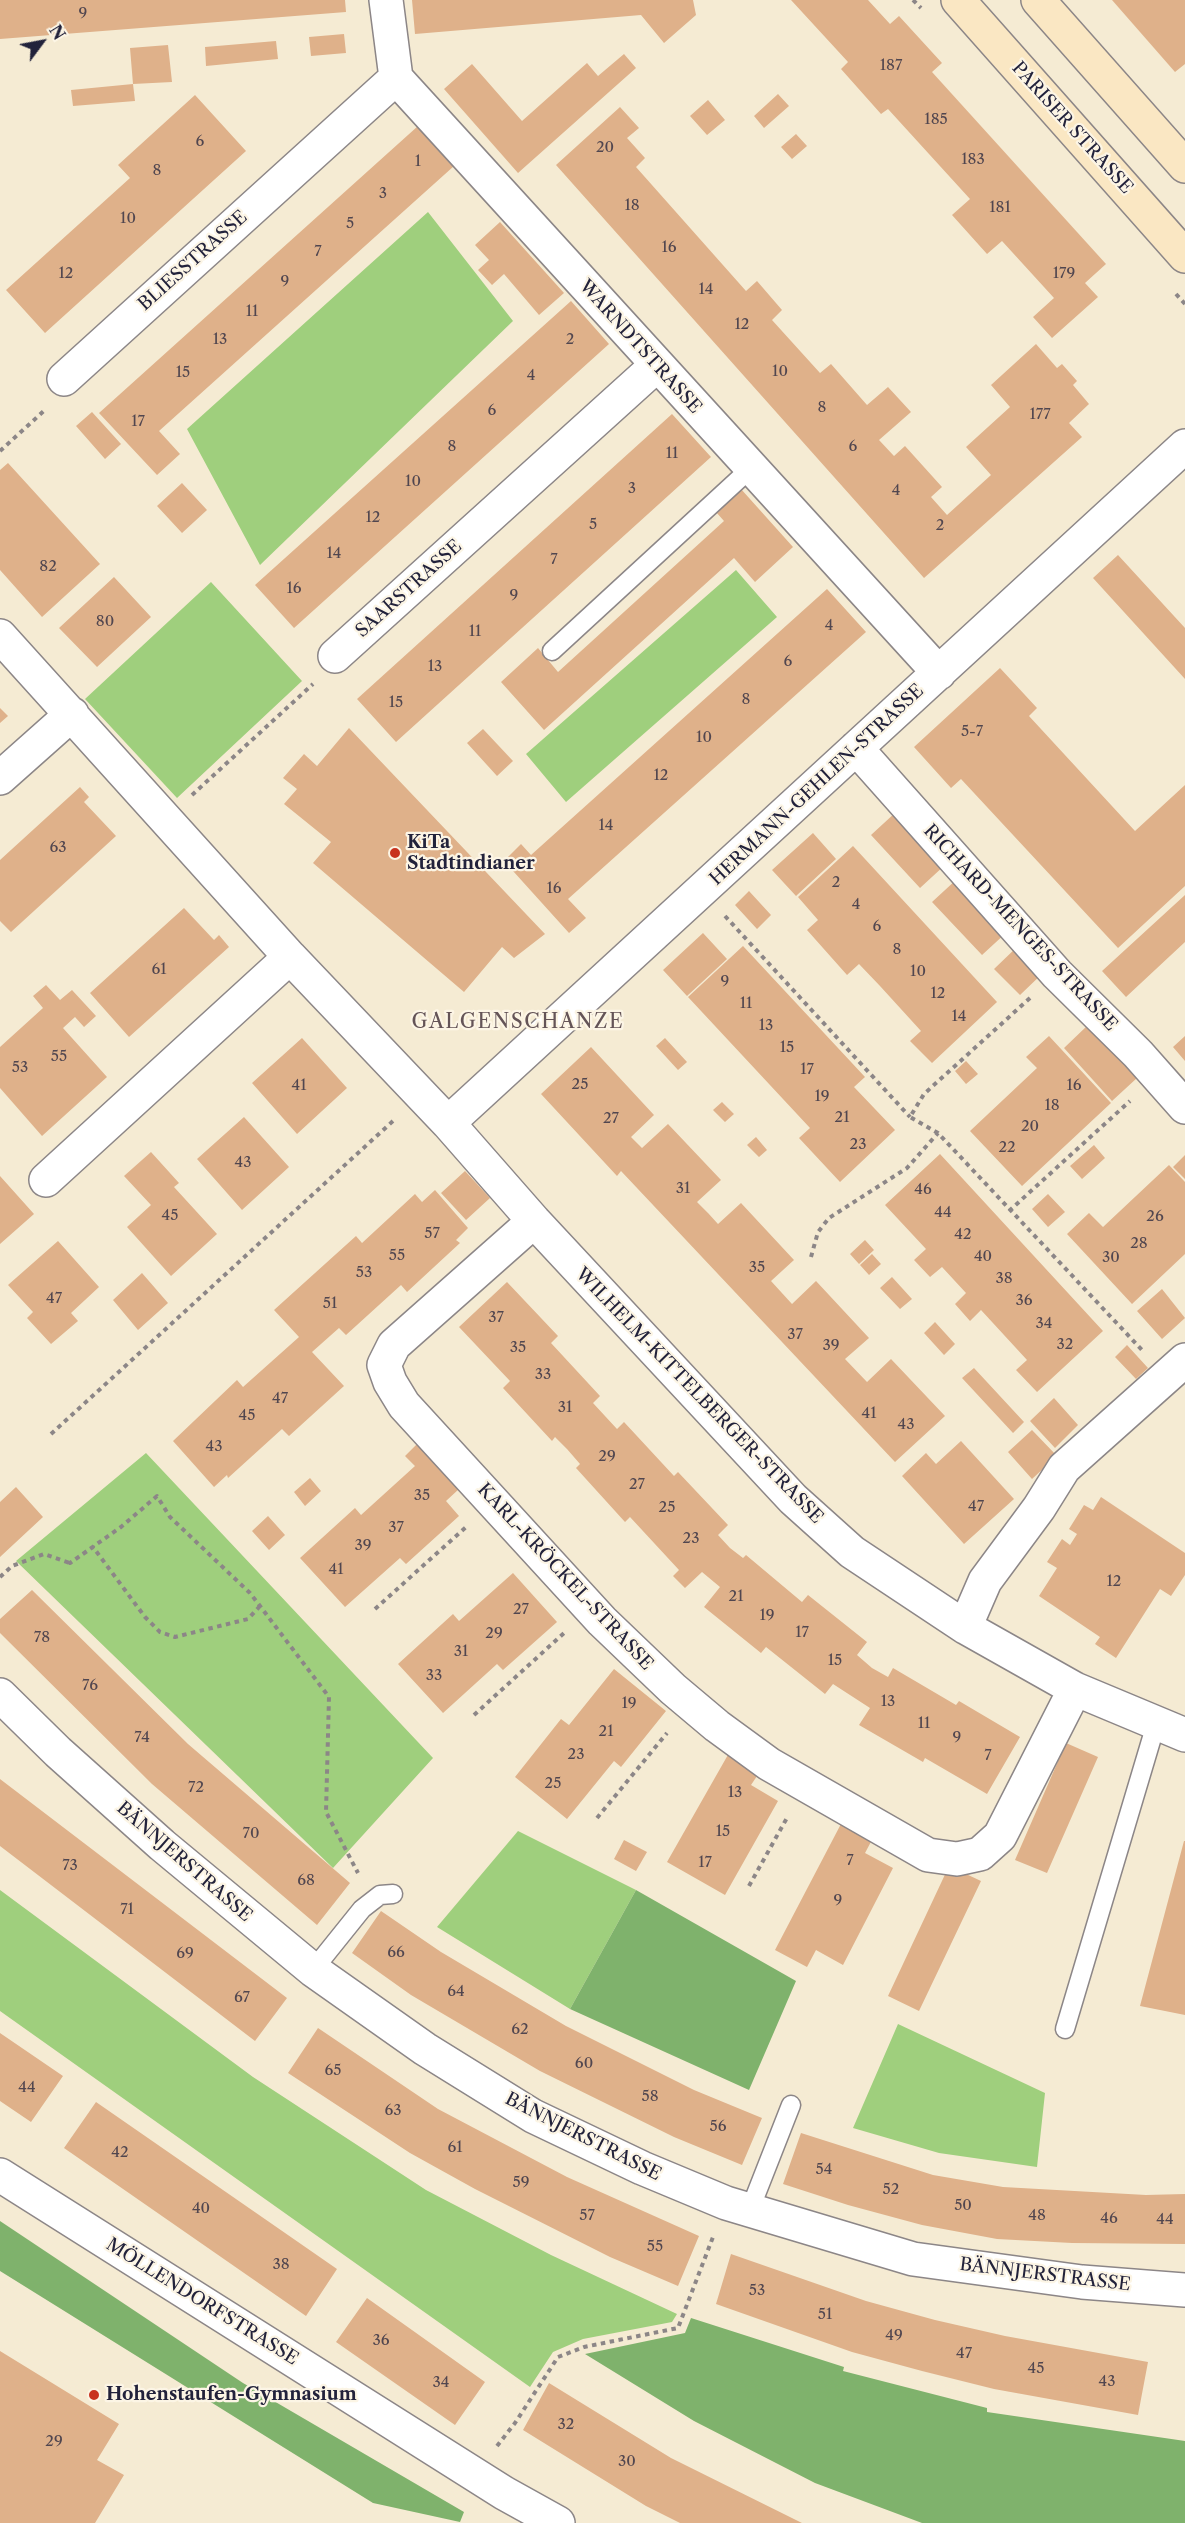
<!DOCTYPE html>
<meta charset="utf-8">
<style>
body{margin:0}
#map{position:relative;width:1185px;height:2523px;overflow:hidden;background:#f5ebd3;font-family:"Libre Caslon Text",serif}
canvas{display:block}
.north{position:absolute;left:12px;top:12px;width:60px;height:60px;-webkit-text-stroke:4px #fcf5e5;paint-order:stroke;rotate:58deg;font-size:16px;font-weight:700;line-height:24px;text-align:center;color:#22223b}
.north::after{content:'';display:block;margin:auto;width:21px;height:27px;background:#22223b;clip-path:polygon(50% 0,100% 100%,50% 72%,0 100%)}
</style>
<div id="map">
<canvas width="1185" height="2523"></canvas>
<div class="north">N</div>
</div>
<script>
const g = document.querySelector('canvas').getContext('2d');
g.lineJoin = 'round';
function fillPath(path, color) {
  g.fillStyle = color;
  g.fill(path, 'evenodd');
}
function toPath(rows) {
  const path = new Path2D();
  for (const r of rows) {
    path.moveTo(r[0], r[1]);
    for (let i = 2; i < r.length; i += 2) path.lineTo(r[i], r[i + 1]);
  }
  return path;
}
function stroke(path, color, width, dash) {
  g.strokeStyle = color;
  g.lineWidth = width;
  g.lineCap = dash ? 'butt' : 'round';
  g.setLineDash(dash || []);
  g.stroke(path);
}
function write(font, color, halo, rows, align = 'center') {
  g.font = font + ' "Libre Caslon Text",serif';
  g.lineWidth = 4.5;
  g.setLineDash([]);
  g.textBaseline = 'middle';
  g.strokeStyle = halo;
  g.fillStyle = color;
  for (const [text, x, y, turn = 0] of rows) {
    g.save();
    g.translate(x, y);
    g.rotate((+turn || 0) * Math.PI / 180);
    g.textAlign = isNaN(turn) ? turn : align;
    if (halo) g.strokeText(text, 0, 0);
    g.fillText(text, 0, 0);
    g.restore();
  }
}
fillPath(toPath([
 [428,212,513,321,260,565,187,429],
 [736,570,777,617,566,802,526,754],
 [211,582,302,681,177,798,85,699],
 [146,1453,433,1758,333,1868,16,1561],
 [518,1831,636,1890,570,2009,437,1927],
 [0,1890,253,2077,426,2190,551,2255,677,2314,672,2322,583,2339,553,2352,530,2387,0,2011],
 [898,2024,1045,2093,1037,2167,939,2153,853,2128]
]), '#9fcf7d');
fillPath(toPath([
 [636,1890,796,1981,749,2090,570,2009],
 [0,2221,243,2383,464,2512,460,2522,373,2503,0,2271],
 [691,2318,844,2367,843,2371,987,2408,987,2412,1185,2441,1185,2523,922,2523,815,2483,694,2421,585,2354,685,2333]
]), '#7fb26c');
fillPath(toPath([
 [0,0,345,0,346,12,0,39],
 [412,0,693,0,696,15,664,43,641,15,415,34],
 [791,0,868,0,890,24,899,16,942,63,932,72,1106,264,1085,283,1098,297,1052,338,1033,317,1054,298,1002,241,987,254,952,215,970,199,888,109,881,114,841,69,848,62],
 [1112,0,1185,0,1185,64,1175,72],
 [344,34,346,53,311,56,309,37],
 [276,41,278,59,206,66,205,47],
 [168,45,172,82,133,84,130,48],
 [624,54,636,68,518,173,444,89,472,64,522,121,587,63,598,76],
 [133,84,135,101,73,106,71,90],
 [778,94,789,106,764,128,754,116],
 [195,95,246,151,45,333,6,290,130,178,118,165],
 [708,100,725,120,707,135,690,116],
 [620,107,639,128,627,138,645,158,636,167,746,291,757,281,782,310,772,320,820,373,831,364,867,405,888,387,911,412,879,440,894,456,905,446,942,487,931,497,947,515,991,475,966,447,1010,407,991,385,1036,344,1057,368,1062,364,1077,381,1073,385,1089,404,1069,423,1082,437,924,578,556,165],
 [418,126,454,166,159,431,180,454,157,475,99,413],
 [796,134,807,146,792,159,781,147],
 [500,222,564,293,539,315,504,274,492,285,478,270,489,260,475,245],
 [571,301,609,344,294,628,255,585],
 [92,412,121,444,105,459,76,426],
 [672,414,711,457,396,742,357,699],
 [8,463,100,564,42,617,0,570,0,470],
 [182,483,207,510,182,533,157,506],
 [741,489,793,547,755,582,734,558,544,730,501,682,538,648,558,672,724,521,716,512],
 [1118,555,1185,628,1185,679,1093,578],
 [114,577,151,617,97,667,59,628],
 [827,589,866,632,568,899,586,918,569,933,504,861,521,844,531,855],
 [1000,668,1037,708,1029,716,1135,831,1185,785,1185,886,1118,948,961,779,951,788,914,747],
 [0,708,8,716,0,723],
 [349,728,545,934,514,958,502,947,464,992,313,863,331,842,284,804,297,789,283,778,304,754,317,766],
 [483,729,513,761,497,776,467,743],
 [80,787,89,797,84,802,116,836,11,932,0,921,0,860],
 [896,812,945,865,920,888,871,835],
 [813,833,836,859,796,896,772,870],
 [853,846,997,1002,932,1063,910,1041,921,1031,880,986,859,964,847,975,807,930,818,920,798,897],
 [957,879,1007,932,982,955,932,902],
 [749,891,771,915,757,929,735,905],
 [1185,895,1185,942,1126,997,1102,971],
 [184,908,214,940,219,935,229,947,129,1037,90,993],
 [703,933,727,959,687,996,663,970],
 [1019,945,1044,972,1020,995,994,969],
 [743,946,865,1077,854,1087,895,1130,840,1182,799,1138,810,1128,688,997],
 [46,985,60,1000,72,990,96,1016,84,1027,75,1017,63,1028,107,1077,42,1136,0,1088,0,1047,43,1008,33,996],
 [1088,1025,1137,1078,1112,1101,1064,1048],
 [1049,1036,1111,1103,1022,1186,970,1131,1037,1068,1026,1057],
 [1185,1036,1185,1061,1173,1047],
 [302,1038,347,1088,297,1134,252,1083],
 [665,1038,687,1062,678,1070,656,1046],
 [591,1047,654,1115,631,1137,642,1148,668,1124,721,1180,697,1202,708,1213,718,1224,741,1203,794,1260,771,1281,792,1304,816,1281,869,1338,845,1359,867,1382,891,1359,945,1416,895,1462,621,1171,617,1176,541,1094],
 [966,1061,978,1074,966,1084,955,1071],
 [722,1102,734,1114,725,1122,713,1110],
 [244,1117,289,1167,242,1210,197,1159],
 [756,1137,767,1150,759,1157,747,1145],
 [1094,1145,1105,1158,1082,1179,1070,1166],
 [151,1152,179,1183,174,1187,217,1234,171,1276,127,1227,151,1205,124,1176],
 [940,1154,1103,1331,1037,1392,1016,1370,1027,1360,981,1310,970,1321,955,1304,966,1293,942,1267,930,1277,914,1260,926,1249,885,1205],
 [1185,1155,1185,1179,1173,1167],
 [1169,1165,1185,1182,1185,1254,1132,1304,1067,1234,1089,1213,1103,1227],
 [465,1171,490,1198,466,1220,441,1193],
 [0,1176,34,1214,0,1244],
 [435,1190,468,1228,456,1240,460,1243,407,1292,401,1285,346,1335,339,1328,312,1352,344,1386,289,1436,282,1429,228,1478,227,1475,214,1487,173,1441,237,1380,243,1387,299,1337,274,1310,356,1236,362,1243,415,1194,422,1202],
 [1048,1194,1065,1212,1048,1227,1032,1209],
 [865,1240,874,1250,859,1264,850,1254],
 [58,1241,99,1287,71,1313,78,1321,51,1344,27,1318,33,1312,8,1285],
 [872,1254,881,1264,869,1275,860,1265],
 [142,1273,168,1303,138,1330,113,1300],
 [892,1277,912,1299,900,1309,880,1288],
 [507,1282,558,1336,551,1343,600,1396,593,1403,617,1429,624,1422,674,1476,678,1472,728,1525,718,1535,730,1548,743,1558,746,1555,802,1602,808,1595,867,1642,857,1655,872,1668,888,1677,893,1668,956,1705,959,1701,1020,1737,987,1794,925,1758,923,1762,859,1725,870,1708,833,1684,825,1694,766,1647,761,1653,704,1607,720,1587,702,1572,685,1588,673,1576,679,1570,630,1517,625,1522,576,1468,580,1464,567,1449,555,1437,552,1441,503,1388,510,1381,459,1327],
 [1162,1289,1185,1318,1162,1339,1137,1311],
 [935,1322,955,1344,944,1355,924,1333],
 [1127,1345,1148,1368,1136,1379,1115,1357],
 [974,1368,1024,1422,1013,1433,962,1378],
 [1054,1398,1078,1425,1055,1448,1030,1421],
 [1032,1430,1057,1456,1032,1479,1008,1452],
 [961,1441,1014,1499,964,1544,902,1476,926,1453,936,1464],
 [417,1444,459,1489,446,1501,459,1516,406,1564,400,1558,345,1607,300,1558,355,1508,361,1515,415,1466,405,1456],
 [310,1478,321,1491,305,1506,294,1492],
 [16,1487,43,1517,0,1557,0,1502],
 [1101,1497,1185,1553,1185,1575,1171,1596,1160,1589,1116,1658,1095,1644,1100,1637,1039,1596,1057,1568,1047,1562,1062,1539,1070,1545,1077,1534,1069,1529,1084,1505,1093,1510],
 [268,1516,285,1535,269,1550,252,1531],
 [513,1573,557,1622,503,1670,497,1664,443,1713,398,1664,453,1614,459,1621],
 [32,1590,188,1744,350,1883,317,1925,152,1784,0,1633,0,1619],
 [614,1669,666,1711,621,1767,614,1761,567,1819,515,1777,561,1719,569,1725],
 [1066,1743,1098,1757,1047,1873,1015,1860],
 [729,1753,761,1770,751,1785,778,1801,725,1895,667,1862],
 [0,1779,287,1998,255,2041,0,1846],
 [842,1822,873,1838,865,1853,893,1868,843,1965,816,1950,807,1967,775,1950],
 [624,1840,647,1852,636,1871,614,1859],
 [1184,1841,1185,1841,1185,2015,1140,2006],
 [949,1866,981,1881,919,2011,888,1996],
 [381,1911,441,1952,566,2026,694,2090,762,2118,742,2165,674,2137,540,2071,411,1995,352,1953],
 [318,2028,438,2109,567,2177,699,2236,678,2286,610,2257,475,2189,410,2153,288,2073],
 [0,2033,63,2076,31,2122,0,2101],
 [96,2102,337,2269,306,2316,64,2148],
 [801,2133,933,2175,1003,2187,1146,2195,1185,2194,1185,2244,1072,2243,997,2239,922,2225,848,2205,783,2184],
 [731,2254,866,2301,935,2320,1005,2336,1148,2362,1138,2415,994,2389,922,2371,852,2352,716,2304],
 [367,2298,485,2382,455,2425,336,2342],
 [0,2351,119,2424,97,2460,124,2475,95,2523,0,2523],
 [549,2383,671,2458,802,2523,680,2523,646,2506,523,2430]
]), '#dfb18a');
const service = toPath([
 [552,651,751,468],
 [313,1970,362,1909,380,1895,393,1894],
 [1065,2029,1156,1724],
 [749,2212,791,2105]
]);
const minor = toPath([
 [386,0,396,78,939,673],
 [64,379,396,78],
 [0,636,290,957,448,1123,534,1221,793,1499,852,1552,965,1627,1075,1689,1185,1735],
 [335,656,657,365],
 [856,748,1057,974,1138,1054,1185,1107],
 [0,778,72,714],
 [448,1123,1185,446],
 [46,1180,290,957],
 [534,1221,394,1345,384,1365,390,1382,404,1405,602,1621,673,1689,717,1726,769,1764,928,1855,957,1859,980,1854,1000,1836,1075,1689],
 [965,1627,985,1581,1039,1508,1064,1468,1185,1360],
 [0,1695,58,1752,162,1845,313,1970,425,2049,533,2116,642,2168,726,2203,913,2259,1082,2282,1185,2290],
 [0,2175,504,2493,558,2523]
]);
const secondary = toPath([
 [958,0,1185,256],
 [1038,0,1185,166]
]);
stroke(service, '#8c8687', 21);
stroke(minor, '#8c8687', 36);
stroke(secondary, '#8c8687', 36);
stroke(toPath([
 [913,0,921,8],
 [1176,294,1185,304],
 [0,451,46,409],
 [192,795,313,684],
 [725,916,910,1117],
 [1030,998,924,1094,910,1117,938,1133,1142,1350],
 [1009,1211,1130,1101],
 [811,1257,818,1232,829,1218,907,1168,938,1133],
 [51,1434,393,1121],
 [0,1577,12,1566,44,1554,70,1563],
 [260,1606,248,1619,175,1637,160,1632,145,1617,93,1547,70,1563,121,1527,157,1496,170,1517,250,1593,260,1606,329,1697,326,1812,358,1873],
 [375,1609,466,1527],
 [474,1715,564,1633],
 [597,1818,667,1733],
 [749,1886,788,1816],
 [497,2446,515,2423,558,2357,584,2347,678,2328,713,2237]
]), '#8c8687', 4, [4.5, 4.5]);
stroke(service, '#fff', 18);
stroke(minor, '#fff', 33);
stroke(secondary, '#fae7c3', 33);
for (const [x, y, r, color] of [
 [395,853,6,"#c8321e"],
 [94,2395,6,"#c8321e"]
]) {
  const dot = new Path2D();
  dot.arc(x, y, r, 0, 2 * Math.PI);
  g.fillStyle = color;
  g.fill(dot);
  stroke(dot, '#fcf5e5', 2);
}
write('15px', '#51464f', null, [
 ["9",83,14],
 ["187",891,66],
 ["185",936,120],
 ["6",200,142],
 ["20",605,148],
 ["183",973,160],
 ["1",418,162],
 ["8",157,171],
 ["3",383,194],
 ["18",632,206],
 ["181",1000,208],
 ["10",128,219],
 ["5",350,224],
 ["16",669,248],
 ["7",318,252],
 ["12",66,274],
 ["179",1064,274],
 ["9",285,282],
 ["14",706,290],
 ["11",252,312],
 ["12",742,325],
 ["13",220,340],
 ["2",570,340],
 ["10",780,372],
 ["15",183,373],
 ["4",531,376],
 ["8",822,408],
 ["6",492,411],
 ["177",1040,415],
 ["17",138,422],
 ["8",452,447],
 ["6",853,447],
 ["11",672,454],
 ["10",413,482],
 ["3",632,489],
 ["4",896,491],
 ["12",373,518],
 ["5",593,525],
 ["2",940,526],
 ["14",334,554],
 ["7",554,560],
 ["82",48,567],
 ["16",294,589],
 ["9",514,596],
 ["80",105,622],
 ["4",829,626],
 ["11",475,632],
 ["6",788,662],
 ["13",435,667],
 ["8",746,700],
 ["15",396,703],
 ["5-7",972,732],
 ["10",704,738],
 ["12",661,776],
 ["14",606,826],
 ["63",58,848],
 ["2",836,883],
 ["16",554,889],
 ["4",856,905],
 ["6",877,927],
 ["8",897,950],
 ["61",159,970],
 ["10",918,972],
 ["9",725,982],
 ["12",938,994],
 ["11",746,1004],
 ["14",959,1017],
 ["13",766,1026],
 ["15",787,1048],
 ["55",59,1057],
 ["53",20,1068],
 ["17",807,1070],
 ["25",580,1085],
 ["41",299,1086],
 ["16",1074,1086],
 ["19",822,1097],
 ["18",1052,1106],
 ["21",842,1118],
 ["27",611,1119],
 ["20",1030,1127],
 ["23",858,1145],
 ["22",1007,1148],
 ["43",243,1163],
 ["31",683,1189],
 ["46",923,1190],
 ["44",943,1213],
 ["45",170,1216],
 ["26",1155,1217],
 ["57",432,1234],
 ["42",963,1235],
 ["28",1139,1244],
 ["55",397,1256],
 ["40",983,1257],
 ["30",1111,1258],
 ["35",757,1268],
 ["53",364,1273],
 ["38",1004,1279],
 ["47",54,1299],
 ["36",1024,1301],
 ["51",330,1304],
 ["37",496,1318],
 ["34",1044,1324],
 ["37",795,1335],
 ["32",1065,1345],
 ["39",831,1346],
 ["35",518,1348],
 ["33",543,1375],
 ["47",280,1399],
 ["31",565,1408],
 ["41",869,1414],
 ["45",247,1416],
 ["43",906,1425],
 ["43",214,1447],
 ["29",607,1457],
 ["27",637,1485],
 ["35",422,1496],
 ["47",976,1507],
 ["25",667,1508],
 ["37",396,1528],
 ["23",691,1539],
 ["39",363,1546],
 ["41",336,1570],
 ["12",1114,1582],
 ["21",736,1597],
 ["27",521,1610],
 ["19",767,1616],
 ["17",802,1633],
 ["29",494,1634],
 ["78",42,1638],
 ["31",461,1652],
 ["15",835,1661],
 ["33",434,1676],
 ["76",90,1686],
 ["13",888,1702],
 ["19",629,1704],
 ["11",924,1724],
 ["21",606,1732],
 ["74",142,1738],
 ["9",957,1738],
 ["23",576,1755],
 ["7",988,1756],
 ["25",553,1784],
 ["72",196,1788],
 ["13",735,1793],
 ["15",723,1832],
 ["70",251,1834],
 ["7",850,1861],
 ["17",705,1863],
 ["73",70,1866],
 ["68",306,1881],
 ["9",838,1901],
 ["71",127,1910],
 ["66",396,1953],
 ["69",185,1954],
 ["64",456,1992],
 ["67",242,1998],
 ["62",520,2030],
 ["60",584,2064],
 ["65",333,2071],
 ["44",27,2088],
 ["58",650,2097],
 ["63",393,2111],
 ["56",718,2127],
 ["61",455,2148],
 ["42",120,2153],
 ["54",824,2170],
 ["59",521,2183],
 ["52",891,2190],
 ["50",963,2206],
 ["40",201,2209],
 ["57",587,2216],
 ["48",1037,2216],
 ["46",1109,2219],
 ["44",1165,2220],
 ["55",655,2247],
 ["38",281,2265],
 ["53",757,2291],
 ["51",825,2315],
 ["49",894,2336],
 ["36",381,2341],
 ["47",964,2354],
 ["45",1036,2369],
 ["43",1107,2382],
 ["34",441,2383],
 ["32",566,2425],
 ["29",54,2442],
 ["30",627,2462]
]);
write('18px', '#22223b', '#fcf5e5', [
 ["PARISER STRASSE",1072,128,48],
 ["BLIESSTRASSE",193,261,-42],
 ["WARNDTSTRASSE",640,347,48],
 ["SAARSTRASSE",409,589,-42],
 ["HERMANN-GEHLEN-STRASSE",817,785,-43],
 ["RICHARD-MENGES-STRASSE",1020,928,47],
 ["WILHELM-KITTELBERGER-STRASSE",699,1396,46],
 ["KARL-KRÖCKEL-STRASSE",565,1577,47],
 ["BÄNNJERSTRASSE",184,1862,41],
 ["BÄNNJERSTRASSE",583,2137,27],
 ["BÄNNJERSTRASSE",1045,2275,7],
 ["MÖLLENDORFSTRASSE",202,2302,32]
]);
write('bold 18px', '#22223b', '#fcf5e5', [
 ["KiTa",407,843],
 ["Stadtindianer",407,864],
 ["Hohenstaufen-Gymnasium",106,2395]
], 'left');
g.letterSpacing = '1.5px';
write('20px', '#645457', '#fcf5e5', [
 ["GALGENSCHANZE",518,1022]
]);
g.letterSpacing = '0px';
</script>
